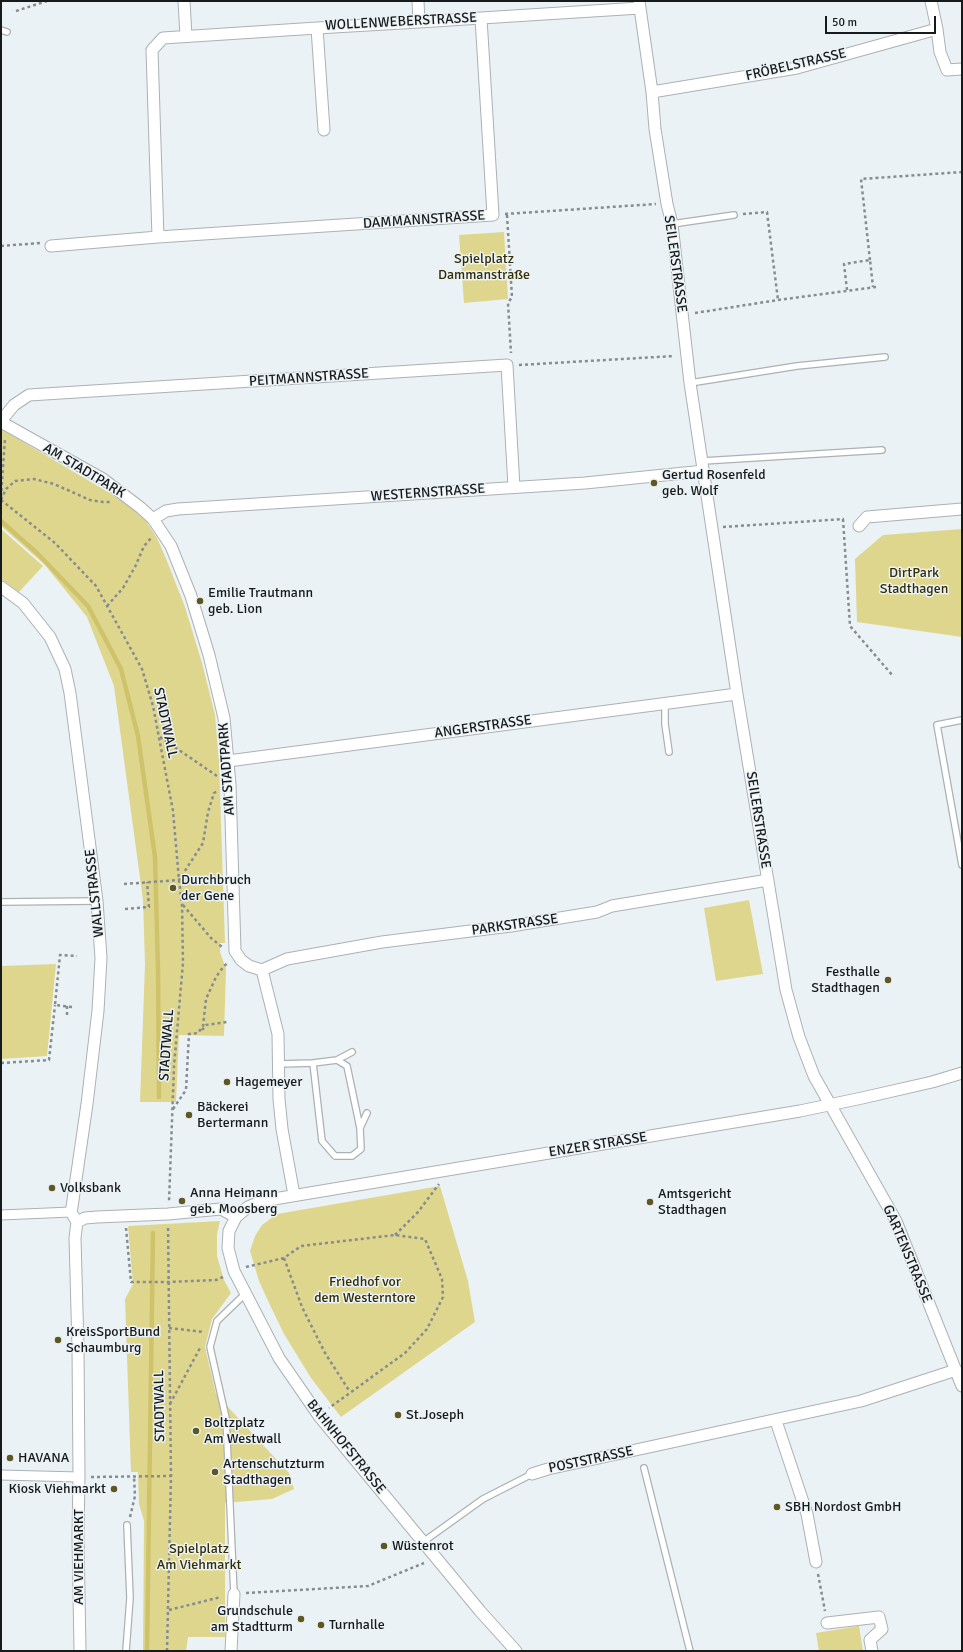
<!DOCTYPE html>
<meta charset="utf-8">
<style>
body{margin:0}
#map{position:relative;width:963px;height:1652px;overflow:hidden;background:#ebf2f5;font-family:Signika,sans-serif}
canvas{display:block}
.frame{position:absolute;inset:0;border:2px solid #171a1b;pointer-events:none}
.scale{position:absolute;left:825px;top:16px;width:111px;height:18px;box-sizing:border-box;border:2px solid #171a1b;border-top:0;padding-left:5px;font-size:12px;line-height:14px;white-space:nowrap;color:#171a1b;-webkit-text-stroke:3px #ebf2f5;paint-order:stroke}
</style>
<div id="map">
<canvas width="963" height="1652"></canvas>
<div class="frame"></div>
<div class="scale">50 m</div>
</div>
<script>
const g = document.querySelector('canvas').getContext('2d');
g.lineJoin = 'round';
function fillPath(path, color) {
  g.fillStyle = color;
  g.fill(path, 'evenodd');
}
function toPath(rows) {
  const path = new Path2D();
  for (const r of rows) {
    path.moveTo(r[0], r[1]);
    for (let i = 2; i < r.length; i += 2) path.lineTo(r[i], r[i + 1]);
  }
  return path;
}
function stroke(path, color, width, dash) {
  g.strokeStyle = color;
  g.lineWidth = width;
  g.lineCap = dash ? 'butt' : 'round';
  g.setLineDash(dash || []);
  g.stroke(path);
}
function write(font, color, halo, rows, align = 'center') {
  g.font = font + ' Signika,sans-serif';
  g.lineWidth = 3;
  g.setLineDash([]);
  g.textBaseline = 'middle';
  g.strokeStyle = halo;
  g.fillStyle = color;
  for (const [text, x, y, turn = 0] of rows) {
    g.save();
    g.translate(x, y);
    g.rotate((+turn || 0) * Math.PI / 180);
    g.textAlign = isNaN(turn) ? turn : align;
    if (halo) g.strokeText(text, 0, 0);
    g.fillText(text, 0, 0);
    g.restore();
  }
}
fillPath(toPath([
 [504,232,508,299,464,303,459,235],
 [1,429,108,492,128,505,146,521,157,538,167,561,185,607,202,663,215,715,219,761,225,943,220,943,220,952,226,969,224,1036,179,1035,176,1102,140,1102,145,964,143,900,114,686,87,617,45,565,1,526],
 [1,529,43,566,19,592,1,579],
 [962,529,962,637,857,622,855,559,883,535],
 [749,900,763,974,716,981,704,908],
 [56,964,47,1056,1,1059,1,966],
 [440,1186,468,1281,475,1322,341,1417,311,1378,284,1334,269,1303,259,1281,250,1251,255,1236,262,1225,277,1214],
 [220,1221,217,1234,217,1256,224,1280,231,1293,212,1319,205,1347,216,1394,289,1473,294,1489,272,1499,225,1503,225,1637,188,1637,186,1651,143,1651,144,1521,139,1504,138,1472,131,1472,125,1299,133,1284,128,1226],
 [859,1626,863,1651,819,1651,816,1633]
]), '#dfd68d');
stroke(toPath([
 [1,521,37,553,88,606,121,669,138,736,155,857,158,970,159,1097],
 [147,1651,153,1233]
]), '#cec36a', 4.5);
const service = toPath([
 [1,30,7,32],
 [672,224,734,215],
 [690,383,797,366,885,357],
 [703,461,882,450],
 [665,703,665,724,669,752],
 [962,720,937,725,962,865],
 [1,902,97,901],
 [337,1060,352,1052],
 [279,1064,313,1063,337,1060,347,1066,360,1128,361,1149,352,1156,335,1156,322,1141,313,1063],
 [360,1128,367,1113],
 [644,1468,690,1651],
 [423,1542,483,1499,532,1474],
 [234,1594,226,1418,210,1347,217,1321,245,1294],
 [126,1651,130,1598,127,1525]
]);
const pedestrian = toPath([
 [1,1215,71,1212],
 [1,1475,79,1477]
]);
const minor = toPath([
 [184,1,186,36],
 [418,1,419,22],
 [639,1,652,92,655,129,667,204,672,224,690,383,737,694,786,990,799,1037,814,1076,896,1221,962,1386],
 [931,1,937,29,940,52,947,70,962,69],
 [481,18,493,215,158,237,152,50,163,38,317,28,419,22,481,18,640,8],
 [317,28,324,130],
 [652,92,797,68,937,29],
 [51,246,158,237],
 [1,421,14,405,29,395,507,365,514,487],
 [1,422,103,479,141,508,153,519,171,546,191,596,209,655,224,718,230,785,235,951,241,960,249,966,262,970,278,1034,279,1099,282,1129,294,1195],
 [153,519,166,511,178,509,585,483,704,471],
 [859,526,867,517,962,509],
 [1,587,23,603,50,637,65,669,70,693,97,901,101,958,98,1011,87,1104,72,1207,71,1212,77,1222],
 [228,761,737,694],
 [262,970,287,959,382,942,511,926,597,912,612,906,768,880],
 [77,1222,75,1238,78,1347,79,1477,78,1536,80,1651],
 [77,1222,85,1218,97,1217,168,1214,221,1209,236,1217],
 [776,1421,807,1514,816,1562],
 [532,1474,548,1469,861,1401,956,1370],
 [827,1623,879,1617,882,1629,870,1640,872,1651],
 [231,1651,234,1594],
 [516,1651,480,1611,319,1416,279,1358,234,1271,228,1248,229,1231,236,1217,248,1207,262,1201,800,1111,862,1098,932,1082,962,1073]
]);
stroke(service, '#abb1b4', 8);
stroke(pedestrian, '#abb1b4', 11);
stroke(minor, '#abb1b4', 13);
stroke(toPath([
 [16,11,47,1],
 [505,214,656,204],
 [743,214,767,212,778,300],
 [507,215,512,297,508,303,511,353],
 [1,246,40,243],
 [870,260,861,179,962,172],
 [847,290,844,264,870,260,873,287],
 [695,313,778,300,876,287],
 [519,365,674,356],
 [1,497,5,438],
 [1,500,55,543,96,586,142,669,153,706,173,811,179,880,182,904,183,963,174,1066,169,1202],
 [1,500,6,489,15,481,34,479,54,484,90,500,103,502,111,502],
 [843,519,850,626,893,676],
 [723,527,844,519],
 [107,606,123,588,135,567,144,546,151,538],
 [160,737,217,776],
 [124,884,179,880,203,843,208,812,214,793,218,791],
 [183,905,211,938,222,947],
 [125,909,149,907,147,882],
 [72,1007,55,1005,60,955,77,956],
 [67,1015,67,1006],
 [202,1030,206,1025,227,1022],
 [49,1060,55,1005],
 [1,1063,50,1060],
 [173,1109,186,1090,189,1034,198,1033,203,1026,206,999,216,977,224,966,228,963],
 [126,1228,131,1282,169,1282,216,1280,223,1277],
 [395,1235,418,1212,439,1184],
 [284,1258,302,1307,325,1353,350,1392],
 [246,1267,284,1258,301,1246,395,1235,425,1239,442,1279,443,1297,427,1329,405,1353,329,1408],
 [169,1328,204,1332],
 [170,1404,200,1348],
 [91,1477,171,1476],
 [130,1517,135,1496,134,1477],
 [818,1574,825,1611],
 [246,1593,368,1586,424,1563],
 [169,1610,221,1597],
 [167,1651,171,1476,168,1225]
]), '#878c8e', 2.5, [3, 3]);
stroke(service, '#fff', 5.5);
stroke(pedestrian, '#fff', 9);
stroke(minor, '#fff', 11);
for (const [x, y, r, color] of [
 [654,483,4,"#5e5723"],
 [200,601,4,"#5e5723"],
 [173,888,4,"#5e5723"],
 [888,980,4,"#5e5723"],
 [227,1082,4,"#5e5723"],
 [189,1115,4,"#5e5723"],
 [52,1188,4,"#5e5723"],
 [182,1201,4,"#5e5723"],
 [650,1202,4,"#5e5723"],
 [58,1340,4,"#5e5723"],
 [398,1415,4,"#5e5723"],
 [196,1431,4,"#5e5723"],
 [10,1458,4,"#5e5723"],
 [215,1472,4,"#5e5723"],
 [114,1489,4,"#5e5723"],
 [777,1507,4,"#5e5723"],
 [384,1546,4,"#5e5723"],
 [301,1619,4,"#5e5723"],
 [321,1625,4,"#5e5723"]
]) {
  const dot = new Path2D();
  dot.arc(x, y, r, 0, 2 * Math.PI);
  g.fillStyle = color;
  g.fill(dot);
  stroke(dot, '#ebf2f5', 1.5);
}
write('14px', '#171a1b', '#ebf2f5', [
 ["WOLLENWEBERSTRASSE",401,22,-3],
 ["FRÖBELSTRASSE",796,65,-13],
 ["DAMMANNSTRASSE",424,220,-4],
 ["SEILERSTRASSE",675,264,82],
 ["PEITMANNSTRASSE",309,378,-4],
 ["AM STADTPARK",84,471,31],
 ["WESTERNSTRASSE",428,493,-4],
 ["STADTWALL",165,723,78],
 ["ANGERSTRASSE",483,727,-8],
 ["AM STADTPARK",227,769,-94],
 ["SEILERSTRASSE",758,820,81],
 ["WALLSTRASSE",95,893,-96],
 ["PARKSTRASSE",515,925,-8],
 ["STADTWALL",167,1045,-86],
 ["ENZER STRASSE",598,1145,-9],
 ["GARTENSTRASSE",907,1254,67],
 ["STADTWALL",160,1406,-91],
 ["BAHNHOFSTRASSE",346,1447,51],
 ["POSTSTRASSE",591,1460,-12],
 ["AM VIEHMARKT",79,1557,-90]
]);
write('14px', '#332e06', '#ebf2f5', [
 ["Spielplatz",484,259],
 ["Dammanstraße",484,275],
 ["DirtPark",914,573],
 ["Stadthagen",914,589],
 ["Friedhof vor",365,1282],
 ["dem Westerntore",365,1298],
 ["Spielplatz",199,1549],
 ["Am Viehmarkt",199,1565]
]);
write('14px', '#171a1b', '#ebf2f5', [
 ["Gertud Rosenfeld",662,475],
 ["geb. Wolf",662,491],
 ["Emilie Trautmann",208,593],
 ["geb. Lion",208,609],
 ["Durchbruch",181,880],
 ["der Gene",181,896],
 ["Festhalle",880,972,"right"],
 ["Stadthagen",880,988,"right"],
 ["Hagemeyer",235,1082],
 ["Bäckerei",197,1107],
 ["Bertermann",197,1123],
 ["Volksbank",60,1188],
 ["Anna Heimann",190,1193],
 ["geb. Moosberg",190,1209],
 ["Amtsgericht",658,1194],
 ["Stadthagen",658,1210],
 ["KreisSportBund",66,1332],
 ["Schaumburg",66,1348],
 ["St.Joseph",406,1415],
 ["Boltzplatz",204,1423],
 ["Am Westwall",204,1439],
 ["HAVANA",18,1458],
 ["Artenschutzturm",223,1464],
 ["Stadthagen",223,1480],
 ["Kiosk Viehmarkt",106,1489,"right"],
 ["SBH Nordost GmbH",785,1507],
 ["Wüstenrot",392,1546],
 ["Grundschule",293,1611,"right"],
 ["am Stadtturm",293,1627,"right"],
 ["Turnhalle",329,1625]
], 'left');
</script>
